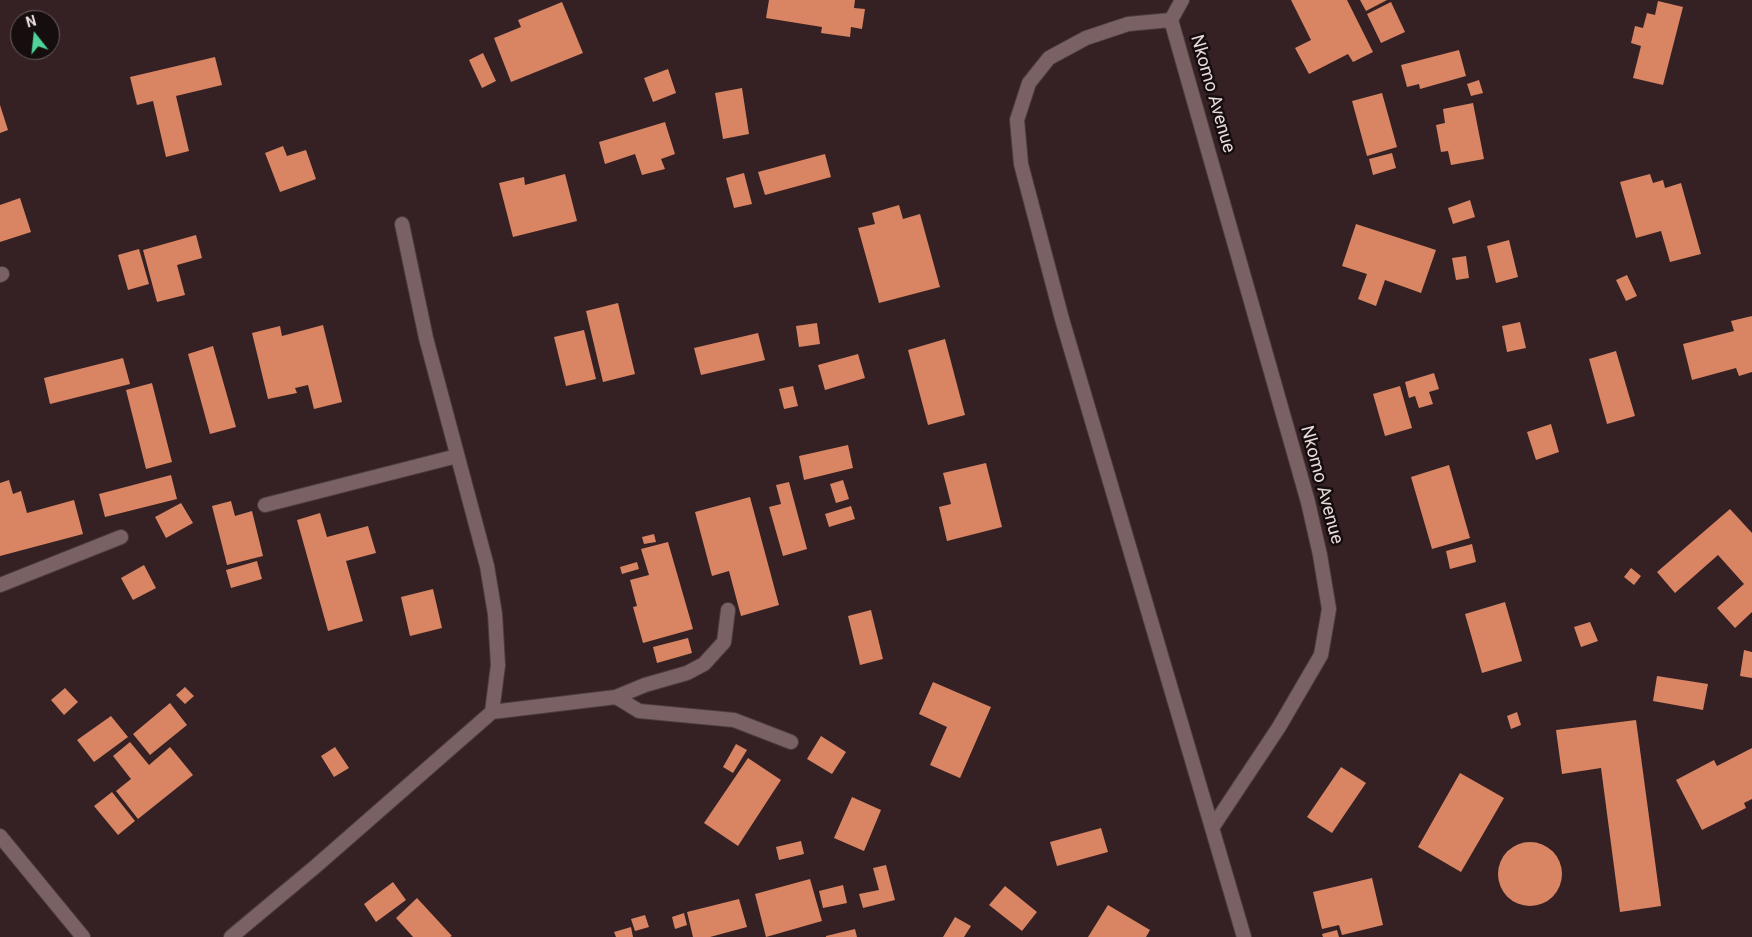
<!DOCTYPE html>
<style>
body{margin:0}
#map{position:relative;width:1752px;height:937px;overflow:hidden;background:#352123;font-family:Roboto,sans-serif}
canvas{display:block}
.north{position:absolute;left:10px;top:10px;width:50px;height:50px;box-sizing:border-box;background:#160d0e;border:1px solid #6b6061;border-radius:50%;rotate:344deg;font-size:14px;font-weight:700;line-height:20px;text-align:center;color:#eadcdd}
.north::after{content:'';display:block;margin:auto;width:18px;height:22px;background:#4ed39a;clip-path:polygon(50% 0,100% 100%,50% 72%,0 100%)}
</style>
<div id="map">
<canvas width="1752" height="937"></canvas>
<div class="north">N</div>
</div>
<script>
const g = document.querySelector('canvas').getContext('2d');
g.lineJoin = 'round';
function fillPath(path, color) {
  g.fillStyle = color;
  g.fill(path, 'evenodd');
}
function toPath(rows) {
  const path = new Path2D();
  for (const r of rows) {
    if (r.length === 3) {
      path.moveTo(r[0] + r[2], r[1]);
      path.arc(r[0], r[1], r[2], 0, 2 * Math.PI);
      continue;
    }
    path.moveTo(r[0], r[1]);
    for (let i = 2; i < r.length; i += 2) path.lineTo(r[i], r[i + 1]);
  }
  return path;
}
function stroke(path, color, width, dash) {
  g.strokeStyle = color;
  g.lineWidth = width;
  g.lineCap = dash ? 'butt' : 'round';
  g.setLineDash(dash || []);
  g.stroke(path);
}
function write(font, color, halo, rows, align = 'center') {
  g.font = font + ' Roboto,sans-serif';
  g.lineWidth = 5;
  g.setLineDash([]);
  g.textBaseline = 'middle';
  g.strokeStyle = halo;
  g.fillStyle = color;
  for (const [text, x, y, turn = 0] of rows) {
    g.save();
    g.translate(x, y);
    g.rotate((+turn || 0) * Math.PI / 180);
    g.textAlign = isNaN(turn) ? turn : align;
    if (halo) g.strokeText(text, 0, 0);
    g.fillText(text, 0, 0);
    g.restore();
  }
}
fillPath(toPath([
 [769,0,855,0,854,8,865,9,862,29,851,27,850,37,821,33,822,27,766,18],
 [1291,0,1347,0,1373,52,1353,62,1348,54,1309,74,1295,48,1311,40],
 [1360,0,1387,0,1366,11],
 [1658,1,1683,7,1663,85,1633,78,1641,46,1631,43,1635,26,1643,28,1647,13,1655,15],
 [562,2,583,53,511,82,494,38,521,27,518,20],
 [1391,2,1405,32,1381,43,1367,14],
 [1459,50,1466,76,1420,89,1419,84,1407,87,1401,65],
 [483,53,496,81,482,88,469,60],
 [215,57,222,85,176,96,189,151,166,157,153,101,137,105,130,77],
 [668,69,676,93,653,102,644,78],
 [1479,80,1483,93,1471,96,1467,84],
 [742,88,749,134,723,139,715,93],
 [1382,93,1397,147,1367,156,1352,101],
 [1473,103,1484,159,1451,165,1448,151,1441,152,1436,125,1445,123,1443,109],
 [0,105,8,130,0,133],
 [665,122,675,154,661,159,665,169,642,175,635,154,605,164,599,142],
 [283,146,287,156,306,150,316,179,280,192,265,153],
 [1392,153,1396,168,1373,175,1369,159],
 [825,154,831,177,765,195,758,172],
 [744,173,752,204,734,208,726,178],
 [565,174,577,221,513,237,499,183,524,177,525,185],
 [1650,174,1653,183,1663,180,1665,188,1681,183,1701,254,1670,262,1661,231,1636,238,1620,182],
 [20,198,31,232,0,242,0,205],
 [1470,200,1475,217,1453,224,1448,208],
 [899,205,903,219,920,214,940,287,879,303,858,228,875,224,872,213],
 [1356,224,1436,250,1421,293,1385,280,1376,306,1358,299,1367,274,1342,266],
 [196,235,202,258,177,265,185,295,157,302,143,250],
 [1509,240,1518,277,1496,283,1487,246],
 [139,249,149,284,128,290,118,255],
 [1466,256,1469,278,1456,280,1452,258],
 [1627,275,1637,296,1626,301,1616,280],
 [618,303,635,374,603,382,586,311],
 [1752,316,1752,372,1739,376,1736,368,1692,380,1683,344,1734,331,1731,321],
 [1520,322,1526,348,1507,352,1502,326],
 [817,323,820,344,799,347,796,326],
 [323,325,342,402,314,409,308,385,295,388,297,393,268,399,252,333,280,326,282,336],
 [584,330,596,379,566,386,554,337],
 [758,333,765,360,701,375,694,348],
 [945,339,965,415,928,425,908,350],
 [213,346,236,427,210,434,188,354],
 [1616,351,1635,416,1607,424,1589,359],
 [858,354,865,378,825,390,818,365],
 [123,358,130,384,50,404,44,378],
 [1434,373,1439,389,1429,392,1433,404,1419,408,1415,396,1409,398,1405,382],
 [152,383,172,462,146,469,126,390],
 [793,386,798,406,784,409,779,389],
 [1400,386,1412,428,1385,436,1373,394],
 [1551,424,1559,452,1536,460,1527,432],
 [848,445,853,468,804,480,799,456],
 [986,463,1002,527,947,541,939,507,951,504,943,473],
 [1449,465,1470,538,1432,549,1411,477],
 [171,475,177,499,105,517,99,494],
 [9,480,13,494,21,491,27,513,74,500,83,534,0,556,0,483],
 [843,480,849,499,836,503,830,484],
 [789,482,807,549,783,556,769,507,781,504,776,485],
 [750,497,779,605,741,616,729,571,712,576,695,512],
 [231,501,235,516,252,511,263,556,227,565,212,506],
 [181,503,193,523,166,538,155,517],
 [851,506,855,519,829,527,825,514],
 [1730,509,1752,533,1752,612,1735,628,1717,608,1744,584,1718,555,1675,593,1657,572],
 [320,513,327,537,368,526,376,553,346,561,363,621,328,631,297,520],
 [654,534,656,542,644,544,642,537],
 [668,542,693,629,643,643,633,607,637,606,630,580,649,575,641,549],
 [1472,544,1476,562,1450,569,1446,551],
 [257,561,262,579,231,588,226,570],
 [637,562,639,569,622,574,620,567],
 [144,565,156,588,133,600,121,578],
 [1631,568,1641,576,1634,585,1624,577],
 [433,589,442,628,410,636,401,597],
 [1505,602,1522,661,1482,673,1465,614],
 [871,610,883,659,860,665,848,616],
 [1590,622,1598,641,1581,647,1574,627],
 [688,638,692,653,657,663,653,647],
 [1744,650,1752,652,1752,678,1740,676],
 [1657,676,1708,684,1703,710,1653,701],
 [933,682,991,707,960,778,930,765,947,727,919,714],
 [185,687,194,696,185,704,176,695],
 [65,688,78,702,64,715,51,700],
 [170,703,187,725,150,755,133,734],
 [1517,712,1521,725,1511,729,1507,716],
 [111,716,128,737,94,762,77,740],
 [1636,720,1661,906,1620,912,1601,768,1562,774,1556,730],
 [821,736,846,752,832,774,807,759],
 [130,742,149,765,170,747,193,775,138,819,116,791,131,779,113,756],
 [736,744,747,750,733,773,723,767],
 [335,747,349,768,334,777,321,756],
 [1752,748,1752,799,1744,803,1746,808,1702,830,1676,780,1714,760,1717,766],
 [748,758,781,780,738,846,704,823],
 [1341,767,1366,783,1332,833,1307,817],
 [1460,773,1504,798,1461,872,1418,847],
 [112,792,135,821,118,835,94,806],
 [852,797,881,810,864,851,834,838],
 [1101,828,1108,852,1057,866,1050,842],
 [801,841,804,854,779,860,776,847],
 [1530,874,32],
 [886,865,895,900,863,908,859,894,879,890,873,868],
 [1372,878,1383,925,1342,935,1339,925,1322,929,1313,892],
 [810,879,822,921,766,937,755,894],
 [393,882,406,900,376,922,364,904],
 [843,885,847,903,823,908,819,891],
 [1005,886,1037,912,1022,931,989,905],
 [417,898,452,936,450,937,413,937,396,918],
 [739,899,747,927,710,937,693,937,687,912],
 [1108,905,1150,930,1146,937,1088,937],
 [684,913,687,925,675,929,672,917],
 [645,915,649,927,635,931,631,919],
 [955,917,971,926,964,937,943,937],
 [631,927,633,937,616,937,614,932],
 [855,929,857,937,826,937,826,936],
 [1337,930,1339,937,1323,937,1322,934]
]), '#d98564');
const minor = toPath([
 [1171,20,1308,502,1320,555,1329,609,1321,655,1279,727,1212,828,1244,937],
 [1171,20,1128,24,1086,38,1049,58,1029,83,1017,120,1021,164,1062,319,1212,828],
 [1171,20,1182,0],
 [0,275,2,274],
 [265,505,457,456],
 [0,585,121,537],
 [616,697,639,711,734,720,791,742],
 [492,712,616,697,645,685,687,673,704,664,724,642,728,610],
 [231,937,316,866,492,712,498,665,495,614,487,566,426,338,402,224]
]);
const tertiary = toPath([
 [0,836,83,937]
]);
stroke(minor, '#4d3c3e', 16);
stroke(tertiary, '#4d3c3e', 16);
stroke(minor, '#7a6264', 14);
stroke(tertiary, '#7a6264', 14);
write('18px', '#eadcdd', '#160d0e', [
 ["Nkomo Avenue",1212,94,74],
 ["Nkomo Avenue",1321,485,75]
]);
</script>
